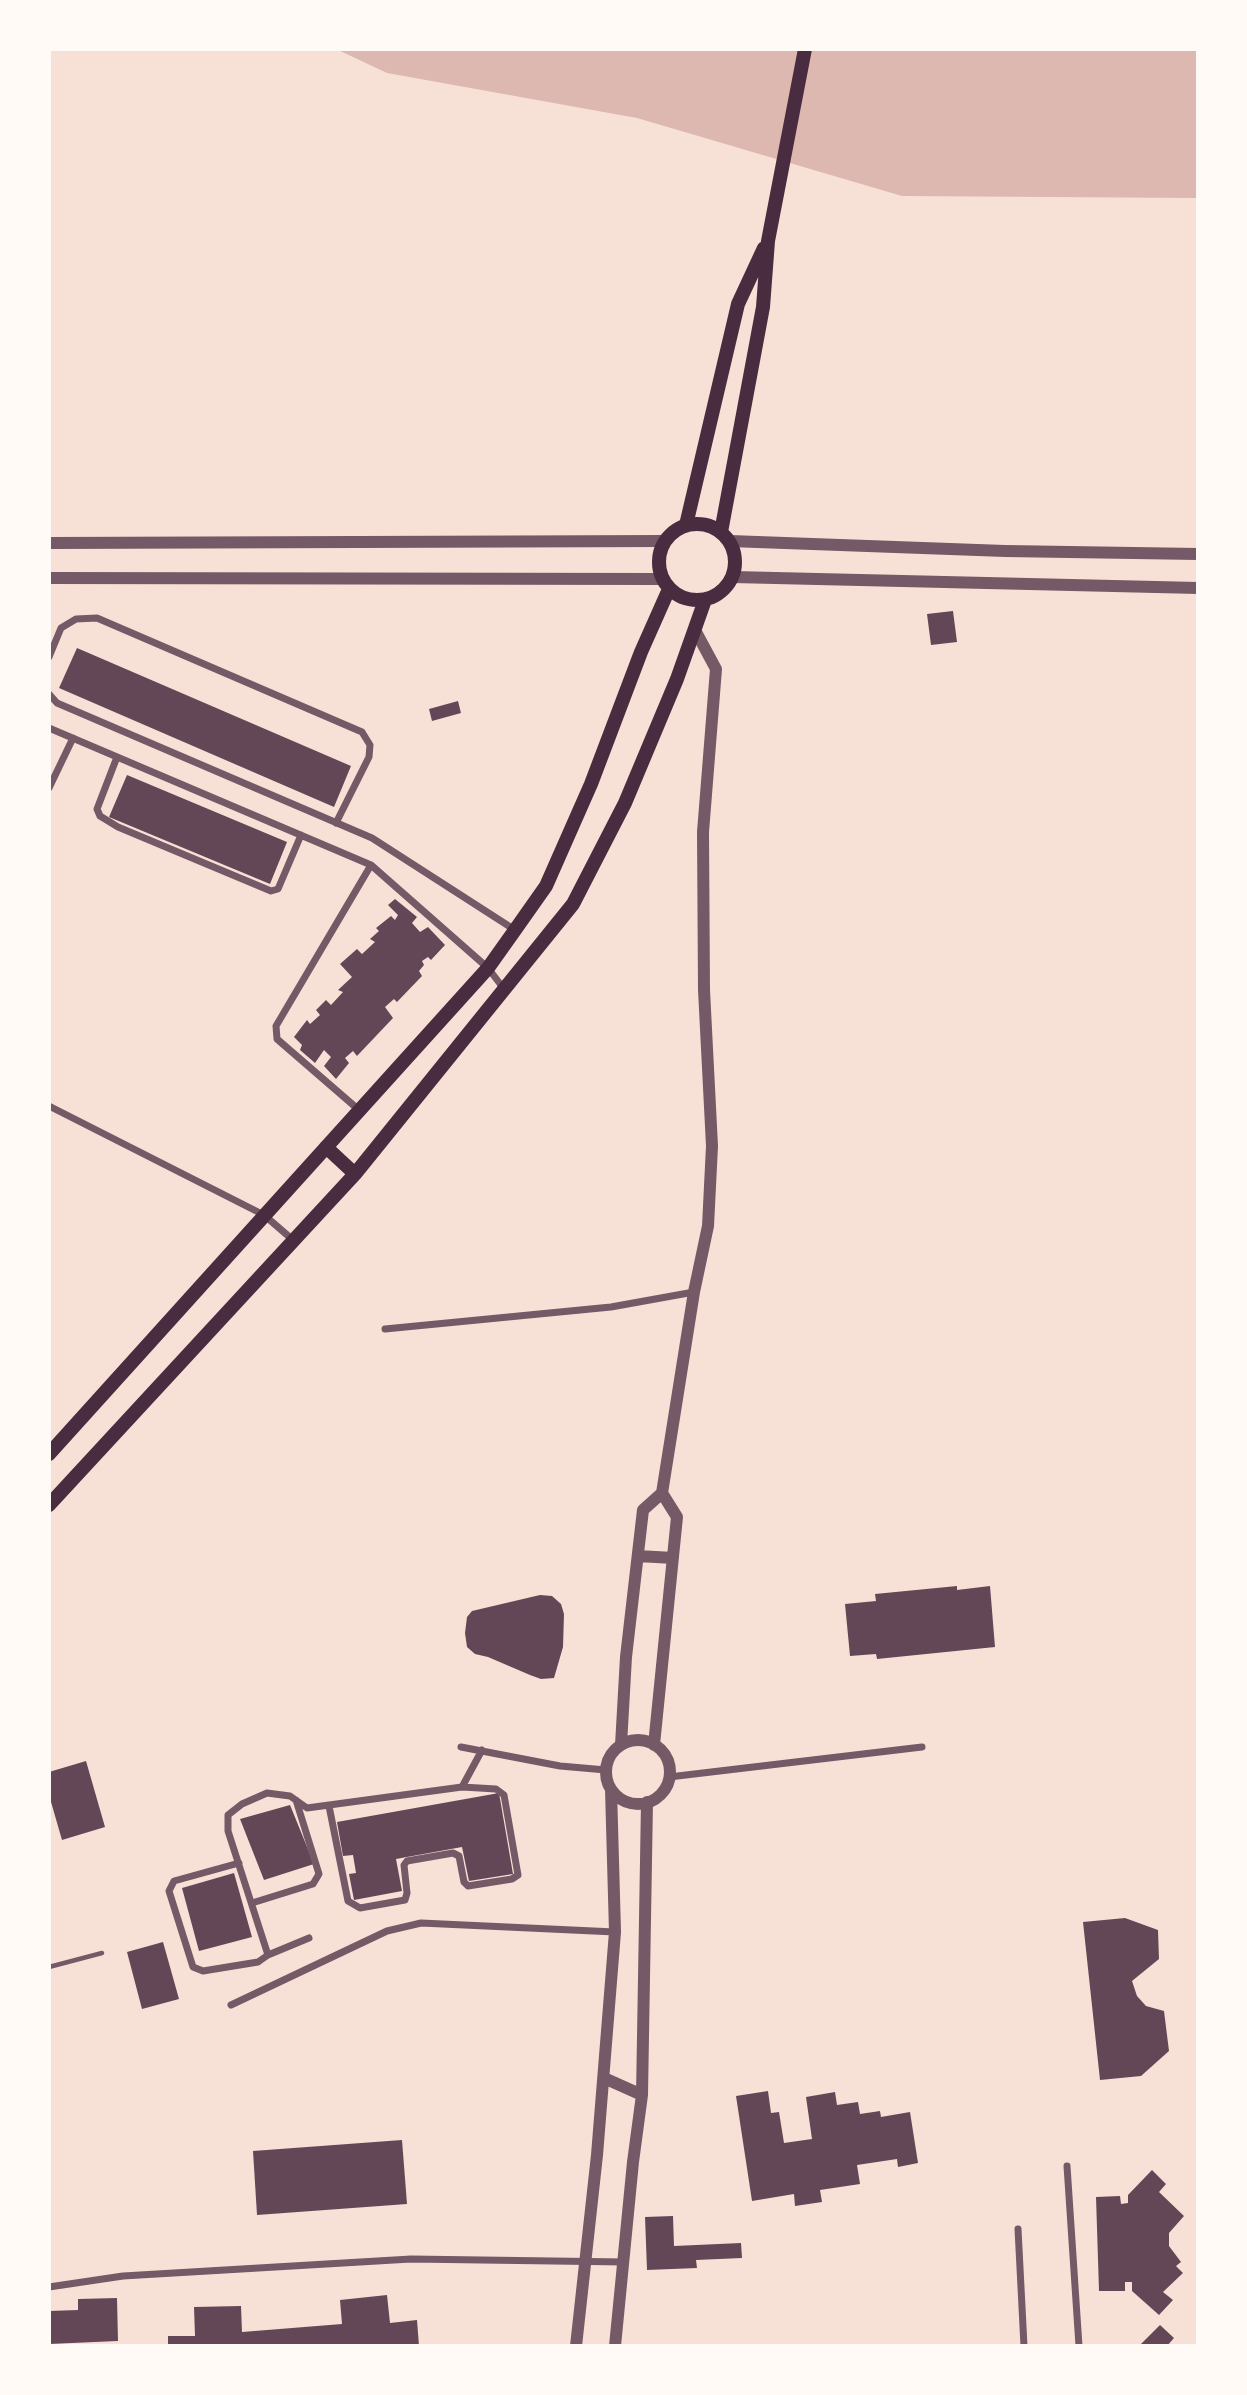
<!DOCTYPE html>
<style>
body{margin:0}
#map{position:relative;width:1247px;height:2395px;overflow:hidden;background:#f7e1d7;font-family:Inter,sans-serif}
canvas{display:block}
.frame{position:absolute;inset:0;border:51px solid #fffaf5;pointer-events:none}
</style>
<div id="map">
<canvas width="1247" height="2395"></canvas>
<div class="frame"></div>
</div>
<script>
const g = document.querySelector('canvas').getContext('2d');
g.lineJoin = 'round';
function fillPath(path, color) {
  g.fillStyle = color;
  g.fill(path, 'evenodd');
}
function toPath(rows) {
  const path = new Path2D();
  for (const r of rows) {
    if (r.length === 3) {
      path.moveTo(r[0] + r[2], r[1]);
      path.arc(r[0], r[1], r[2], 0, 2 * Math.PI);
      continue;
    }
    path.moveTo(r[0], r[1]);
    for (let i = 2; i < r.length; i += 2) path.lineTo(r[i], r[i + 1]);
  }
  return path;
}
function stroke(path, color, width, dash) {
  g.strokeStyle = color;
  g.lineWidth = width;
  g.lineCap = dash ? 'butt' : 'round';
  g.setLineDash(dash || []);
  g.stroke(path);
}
fillPath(toPath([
 [336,49,1198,49,1198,198,902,196,637,118,387,73]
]), '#dcb8b0');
fillPath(toPath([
 [953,611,957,642,931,645,927,614],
 [77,648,351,766,334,807,59,688],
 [458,701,461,713,432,721,429,709],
 [127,775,287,842,270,884,109,817],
 [395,899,417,917,412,923,420,932,428,927,445,945,431,960,428,957,422,961,424,965,419,971,422,976,397,1002,394,999,385,1007,393,1018,357,1056,353,1051,345,1058,349,1063,336,1079,324,1066,331,1057,324,1050,315,1063,300,1050,302,1045,294,1037,307,1020,310,1024,320,1015,316,1010,326,1000,331,1005,343,992,338,990,352,977,340,964,357,949,362,954,375,942,370,939,379,931,376,928,391,916,395,920,398,915,388,905],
 [957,1586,957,1590,990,1586,995,1647,877,1659,876,1654,850,1656,845,1604,876,1601,875,1594],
 [540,1595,552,1596,561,1604,564,1614,563,1647,554,1678,541,1679,530,1675,488,1657,475,1654,467,1647,465,1633,467,1617,472,1611],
 [86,1761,105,1827,62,1840,49,1795,49,1772],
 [499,1793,513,1874,469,1881,462,1847,396,1859,402,1891,354,1900,349,1874,356,1873,353,1855,343,1856,337,1822],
 [290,1805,314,1864,264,1880,240,1819],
 [234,1873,252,1937,199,1951,182,1888],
 [1125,1918,1158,1930,1159,1959,1132,1981,1137,1996,1146,2006,1164,2011,1169,2051,1141,2076,1100,2080,1083,1922],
 [163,1942,179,1999,142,2009,127,1952],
 [768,2091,771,2113,779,2112,784,2143,812,2139,806,2097,835,2092,837,2105,858,2102,860,2114,880,2111,881,2117,910,2112,918,2163,898,2167,897,2159,857,2165,860,2184,820,2190,822,2202,795,2206,794,2194,752,2201,736,2096],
 [402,2140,407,2204,257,2215,253,2151],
 [1152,2170,1166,2184,1159,2192,1184,2216,1169,2233,1169,2246,1181,2262,1176,2266,1183,2273,1163,2292,1173,2300,1159,2315,1132,2291,1132,2282,1125,2282,1125,2291,1099,2291,1096,2197,1120,2196,1121,2204,1128,2203,1128,2195],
 [673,2216,674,2246,741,2243,742,2258,696,2260,697,2268,647,2270,645,2217],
 [387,2295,390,2323,417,2320,419,2346,168,2346,168,2336,195,2336,194,2307,241,2306,242,2332,342,2324,340,2300],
 [117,2298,118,2341,49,2344,49,2311,78,2310,78,2299],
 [1160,2325,1174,2338,1167,2346,1139,2346]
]), '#644757');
stroke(toPath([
 [49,1967,102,1953]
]), '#755966', 4.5);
stroke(toPath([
 [49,657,61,628,76,619,97,618,362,732,370,745,369,757,336,823],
 [49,694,57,703,372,838,515,930],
 [49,728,371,865,488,968,504,989],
 [117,757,97,809,100,816,118,827,271,891,278,889,301,835],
 [49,788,73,738],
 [49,1106,264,1215,293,1240],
 [359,1110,277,1039,276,1026,371,865],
 [385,1329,611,1307,694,1292],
 [461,1747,560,1766,606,1770],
 [669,1777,922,1747],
 [329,1806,348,1901,360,1908,405,1900,407,1893,404,1865,407,1861,453,1853,459,1856,464,1882,468,1886,512,1879,518,1875,504,1795,496,1789,462,1787],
 [239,1863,174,1881,169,1891,193,1967,203,1971,258,1962,268,1955,309,1938],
 [252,1903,313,1884,319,1874,296,1800],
 [268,1955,228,1831,228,1815,242,1804,267,1793,290,1796,307,1808,462,1787,482,1750],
 [231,2005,387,1931,421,1923,615,1932],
 [1067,2166,1079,2346],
 [1018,2229,1024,2346],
 [49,2287,123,2276,411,2259,624,2262]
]), '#755966', 7);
stroke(toPath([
 [730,541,1005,551,1198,554],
 [49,543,665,541],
 [733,577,1198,588],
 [49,578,662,579],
 [638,1556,673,1558],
 [638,1772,32],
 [621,1745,626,1657,643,1510,662,1493],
 [654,1745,677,1517,662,1493,694,1292,708,1226,712,1146,704,990,703,832,716,669,695,630],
 [604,2078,642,2095],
 [576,2346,597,2155,615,1932,611,1789],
 [615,2346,633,2162,642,2095,647,1802]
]), '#755966', 12);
stroke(toPath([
 [697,562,38],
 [686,525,738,304,764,248],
 [721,532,763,307,768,241,805,49],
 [326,1147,355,1174],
 [49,1454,488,968,515,930,546,886,591,784,641,652,669,589],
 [49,1505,355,1174,573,904,625,803,677,679,705,600]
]), '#4a2c40', 14);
</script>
